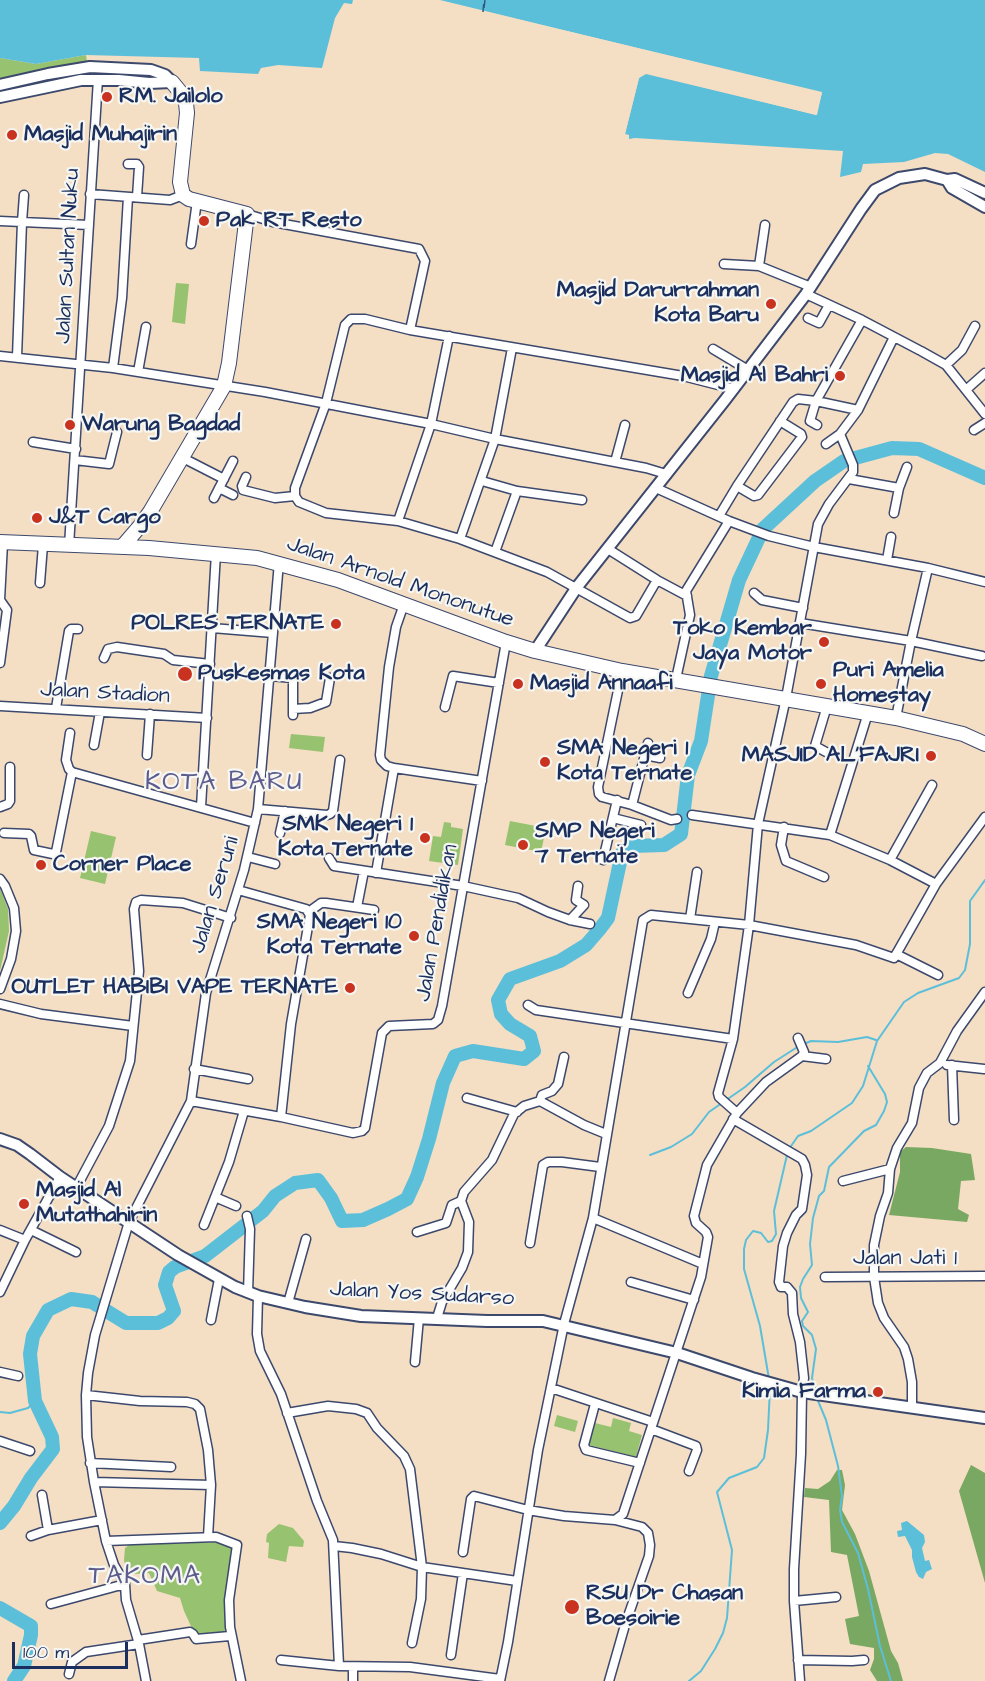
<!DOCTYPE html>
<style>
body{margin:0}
#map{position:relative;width:985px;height:1681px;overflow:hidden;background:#f4dec4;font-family:"Architects Daughter",sans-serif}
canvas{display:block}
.scale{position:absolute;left:12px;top:1642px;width:116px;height:27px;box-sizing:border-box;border:3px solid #1b2f5e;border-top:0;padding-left:8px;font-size:18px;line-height:21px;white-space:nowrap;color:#1b2f5e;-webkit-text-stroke:4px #f6f6f2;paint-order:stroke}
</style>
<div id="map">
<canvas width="985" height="1681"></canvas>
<div class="scale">100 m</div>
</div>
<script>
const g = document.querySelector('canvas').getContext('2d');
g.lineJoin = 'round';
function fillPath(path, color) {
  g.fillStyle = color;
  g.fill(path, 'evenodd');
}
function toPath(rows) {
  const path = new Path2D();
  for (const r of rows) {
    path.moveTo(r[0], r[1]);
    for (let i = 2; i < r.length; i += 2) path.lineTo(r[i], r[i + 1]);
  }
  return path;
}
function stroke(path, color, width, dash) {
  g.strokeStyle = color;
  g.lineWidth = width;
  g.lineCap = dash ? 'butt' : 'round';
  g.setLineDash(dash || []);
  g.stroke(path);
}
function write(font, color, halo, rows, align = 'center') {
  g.font = font + ' "Architects Daughter",sans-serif';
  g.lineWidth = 4.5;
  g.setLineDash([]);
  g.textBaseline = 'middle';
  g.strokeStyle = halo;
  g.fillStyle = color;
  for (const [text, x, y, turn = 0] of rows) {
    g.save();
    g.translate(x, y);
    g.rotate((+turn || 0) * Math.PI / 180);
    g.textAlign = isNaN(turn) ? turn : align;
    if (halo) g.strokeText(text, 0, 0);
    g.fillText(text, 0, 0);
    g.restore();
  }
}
fillPath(toPath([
 [86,55,87,62,0,81,0,58,36,64],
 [176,283,189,284,185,324,172,322],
 [291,734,325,737,323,752,289,748],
 [510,821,546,828,541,852,505,845],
 [444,822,451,823,451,827,463,829,458,865,429,861,433,836,441,837],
 [91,831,116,837,105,884,80,878],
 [0,888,8,909,9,931,0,971],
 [557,1415,578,1421,575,1432,554,1426],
 [613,1418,631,1423,629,1431,642,1435,636,1457,589,1445,595,1423,611,1427],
 [279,1524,293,1528,304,1541,303,1547,289,1546,286,1562,268,1558,269,1543,266,1542,267,1534],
 [228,1542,236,1545,231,1637,196,1637,184,1611,180,1598,157,1591,149,1573,134,1574,126,1570,124,1560,125,1548,129,1545]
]), '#97c26f');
fillPath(toPath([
 [906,1147,932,1148,971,1154,975,1180,961,1181,958,1209,969,1215,967,1222,889,1215,900,1172,900,1152],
 [971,1465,985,1473,985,1583,959,1491],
 [837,1470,842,1470,845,1485,842,1510,855,1534,869,1571,891,1651,898,1663,903,1681,877,1681,870,1670,874,1659,874,1648,850,1644,845,1619,859,1616,847,1555,831,1552,829,1500,804,1497,805,1488,818,1489,830,1481]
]), '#79a862');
fillPath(toPath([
 [0,0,353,0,352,4,344,3,335,18,322,68,278,65,261,68,258,74,200,71,199,58,86,55,36,64,0,58],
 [440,0,985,0,985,172,948,154,935,153,904,162,863,164,861,172,840,177,843,151,635,138,629,139,629,135,625,134,639,78,646,73,816,115,822,93],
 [907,1521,924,1535,925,1542,922,1548,925,1561,929,1560,932,1569,926,1572,923,1579,919,1577,916,1572,912,1557,912,1550,905,1536,898,1537,897,1531,902,1530,901,1523]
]), '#5cbfda');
fillPath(toPath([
 [437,0,822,92,817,115,646,74,639,78,625,134,622,133,636,77,645,71,815,112,819,95,483,15,439,3]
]), '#f4dec4');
stroke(toPath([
 [789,1149,798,1136,811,1131,852,1103,863,1086,877,1041,904,1002,918,993,959,978,965,970,970,944,970,901,985,880],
 [650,1155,671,1147,692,1134,709,1112,745,1087,774,1062,799,1046,811,1041,838,1042,867,1037,876,1040],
 [769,1379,760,1326,744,1269,744,1249,746,1240,753,1231,761,1233,768,1242,772,1241,776,1234,774,1211,787,1155],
 [815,1391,812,1378,816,1349,812,1335,803,1326,802,1321,808,1312,801,1298,800,1287,803,1279,812,1265,810,1244,813,1218,819,1196,824,1191,829,1167,864,1131,876,1125,884,1111,887,1102,885,1094,868,1066],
 [816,1396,826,1420,838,1466,842,1496,840,1510,842,1522,858,1553,868,1589,880,1646,891,1681],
 [0,1412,10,1413,28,1408,35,1401],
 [689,1681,701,1671,715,1649,723,1633,727,1618,732,1550,717,1492,729,1478,757,1467,764,1458,768,1430,770,1388]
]), '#5cbfda', 2);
stroke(toPath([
 [0,1523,14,1506,31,1478,53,1449,52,1437,35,1401,30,1354,33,1336,48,1310,71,1299,92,1302,126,1323,158,1323,168,1318,174,1311,165,1285,169,1272,175,1267,205,1256,263,1211,275,1196,295,1183,318,1180,331,1198,342,1221,363,1220,388,1209,407,1199,417,1177,429,1139,443,1083,455,1056,473,1051,524,1059,534,1051,530,1036,510,1024,501,1014,498,1000,510,979,560,961,586,945,599,930,608,918,622,853,632,846,664,845,681,834,688,775,701,741,711,676,739,580,763,529,815,481,844,461,892,448,919,449,985,478],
 [0,1608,31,1626,31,1635,24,1666,14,1681]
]), '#5cbfda', 14);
stroke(toPath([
 [484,8,485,0],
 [483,12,484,0]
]), '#2e5a83', 1.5, [8, 6]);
const minor = toPath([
 [128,164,137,164,139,167,137,197],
 [90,194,170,200,183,195],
 [24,195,22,222,89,225],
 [247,214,273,222,419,249,425,261,410,330],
 [0,221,22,222,17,357],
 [765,225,759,266,811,287],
 [191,244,197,201],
 [724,264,759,266],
 [806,294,862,320,919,350],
 [808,318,819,323,829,305],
 [449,336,431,424,398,521,460,539],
 [512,348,495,439,460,539,547,572,630,618,636,616,657,580],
 [713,349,748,370],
 [921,351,946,365,985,414],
 [0,356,113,368,265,392,431,424,495,439,646,468,666,474],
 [946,365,962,350,975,326],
 [113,368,122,298,128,197],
 [138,372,146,327],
 [967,389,985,373],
 [817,425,810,421,816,401,858,410],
 [974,430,985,423],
 [33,442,76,449],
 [826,444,840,434],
 [183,458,224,479],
 [75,460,109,464,117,432],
 [615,462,625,425],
 [246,477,242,486,243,490,275,498,295,496],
 [849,479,899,488,894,513],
 [482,481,517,491,582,500],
 [737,486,754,496,758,495,802,437,801,434,780,421],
 [219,488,233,495],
 [656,488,729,521,769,536,814,547,928,568,985,582],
 [899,488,907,467],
 [214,498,233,461],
 [719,516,737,486,793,402,798,399,816,401,862,320],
 [398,521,326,513,299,502,295,496,295,488,326,403,345,325,351,319,365,319,410,330,683,376,734,389],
 [69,546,98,79],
 [608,549,657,580,687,596],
 [495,552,517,491],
 [887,560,891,537],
 [40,583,43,545],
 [754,593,762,600,803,608],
 [404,604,396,627,389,667,380,755,381,760,387,766,394,768,482,781],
 [800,623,911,641,928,568],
 [212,628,273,633],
 [104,658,108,649,117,647,164,654,173,660,210,664],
 [0,663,7,610,0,600,3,543],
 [622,671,598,787,599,794,602,797,632,805,671,820,677,819],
 [270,676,293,678,293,715],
 [676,679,690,615,686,591,729,521],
 [0,706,207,718],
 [445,707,453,676,499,683],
 [56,708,69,631,71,629,78,629],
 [293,709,310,708,326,702,330,678],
 [896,718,911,641,982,656],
 [70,733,66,760,69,769,72,772],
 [94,745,100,712],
 [826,752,815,746,827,706],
 [147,755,150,714],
 [645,755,660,758],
 [632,805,648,743],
 [0,807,8,804,10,801,10,767],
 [201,807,216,553],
 [258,809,327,815,330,814,333,811,340,760],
 [692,815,830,835,890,860,936,884],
 [613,818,641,825],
 [784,827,781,845,786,861,824,877],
 [4,833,29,834,31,836,34,850,53,854,56,852,72,772,255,823],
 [280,833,285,811],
 [830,835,868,713],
 [248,857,275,864],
 [329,858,334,866,463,886,518,898,548,912,570,920,590,924],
 [603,860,617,800],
 [890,860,932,785],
 [376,873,394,768],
 [0,879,5,886,14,908,16,931,11,959,0,989],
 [238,890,306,909,310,915,291,1024,281,1117],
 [357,907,364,871],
 [310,911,321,903,326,903,374,910],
 [690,919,697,872],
 [570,920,584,905,576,900,578,886],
 [896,954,938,975],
 [688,993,711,939,715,922],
 [0,1004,41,1014,133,1026],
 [528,1005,536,1010,733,1039],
 [798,1038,804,1052,802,1056],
 [947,1065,984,1069],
 [952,1065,954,1120],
 [194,1069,248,1079],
 [467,1098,517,1112],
 [191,1101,281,1117,353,1133,362,1131,365,1128,382,1033,389,1026,433,1024,438,1020,442,1006,506,642],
 [540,1101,542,1095,552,1091,558,1084,564,1057],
 [737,1113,766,1082,802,1056,826,1059],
 [733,1119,802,1159,805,1165,807,1175,802,1209,796,1215,787,1233,783,1246,779,1282,781,1287,787,1287,792,1293,793,1314,800,1342,804,1378,802,1392,801,1454,794,1569,794,1601,800,1681],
 [843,1181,890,1169],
 [76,1188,109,1126,130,1061,139,971,134,909,136,902,141,900,183,903,231,918],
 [215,1197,236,1206],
 [247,1216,250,1229,248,1293],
 [593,1218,703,1264],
 [204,1225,229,1162,244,1111],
 [0,1230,25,1240],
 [31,1230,76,1252],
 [417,1232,446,1223,452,1205,461,1201],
 [530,1243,543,1165,548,1162,562,1162,600,1167],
 [825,1277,985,1276],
 [631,1282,694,1300],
 [0,1292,25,1240,60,1177],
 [258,1296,257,1334,260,1351,281,1394,317,1501,333,1540,339,1666,410,1667,500,1679],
 [288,1303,306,1239],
 [437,1318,442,1302,462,1268,468,1252,469,1222,461,1201,464,1192,492,1160,514,1114,524,1106,540,1101,584,1125,606,1134],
 [211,1320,219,1279],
 [415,1362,419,1318],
 [0,1372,18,1376],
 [551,1388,653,1422],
 [86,1395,140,1401,187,1402,195,1404,200,1409,208,1450,211,1485,208,1537],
 [595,1404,584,1445,586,1450,640,1463],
 [912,1407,912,1382,908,1359,904,1347,884,1318,878,1303,874,1277,874,1245,880,1216,888,1193,890,1169,897,1148,912,1123,919,1088,927,1073,940,1063,957,1031,985,992],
 [287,1413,328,1406,356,1409,367,1413,377,1428,404,1456,410,1469,422,1567,421,1599,412,1643],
 [651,1429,696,1446,697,1450,689,1471],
 [0,1441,30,1451],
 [90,1463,171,1467],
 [94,1482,211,1485],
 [42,1495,48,1530],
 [31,1536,48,1530,102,1520],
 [106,1541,216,1537,237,1545,229,1600,230,1627,241,1681],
 [334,1546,352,1548,381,1554,422,1567,517,1581],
 [463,1552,471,1499,474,1496,528,1510,564,1516,615,1520,623,1514,701,1277,708,1237,706,1232,696,1223,694,1216,707,1165,737,1113,719,1097,718,1093,733,1039,749,925,758,824,786,698,818,524,829,504,853,472,853,465,840,434,858,410,894,337],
 [794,1601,836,1597],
 [51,1604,125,1584],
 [138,1640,190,1632,193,1634,196,1639,230,1636],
 [451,1655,463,1573],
 [281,1660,339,1666],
 [798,1660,852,1661,864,1660],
 [353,1667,353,1681],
 [69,1674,72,1662,86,1652,139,1644],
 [146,1681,139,1644,126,1600,125,1584,114,1565,106,1541,94,1482,87,1437,86,1395,88,1373,95,1335,129,1222,191,1101,206,993,244,870,258,809,279,562],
 [500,1681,508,1642,538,1450,564,1324,593,1218,643,920,651,915,749,925,856,945,894,958,936,884,985,817],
 [609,1681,625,1625,649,1556,650,1545,648,1533,642,1527,615,1520]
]);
const tertiary = toPath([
 [0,85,48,74,90,67,151,70,165,75,172,82],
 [0,97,81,80,119,80,149,83,172,82],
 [947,180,952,188,985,207],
 [535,651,577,587,725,400,806,294,861,209,875,190,899,178,925,174,947,180,955,179,985,193],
 [0,1139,17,1145,30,1154,60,1177,178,1255,235,1287,258,1296,305,1307,361,1316,487,1321,543,1321,677,1353,752,1378,802,1392,985,1418]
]);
const trunk = toPath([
 [0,542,149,548,257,558,338,580,506,642,535,651,622,671,896,718,963,734,985,744],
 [122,547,140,526,150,512,224,386,229,363,247,214,189,199,183,195,180,182,187,113,186,103,181,93,172,82]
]);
stroke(minor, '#3c496d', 11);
stroke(tertiary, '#3c496d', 14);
stroke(trunk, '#3c496d', 16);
stroke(minor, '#fff', 8);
stroke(tertiary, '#fff', 10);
stroke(trunk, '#fff', 14);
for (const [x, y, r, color] of [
 [107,97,6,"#c8321e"],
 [12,135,6,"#c8321e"],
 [204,221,6,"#c8321e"],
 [771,304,6,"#c8321e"],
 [840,376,6,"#c8321e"],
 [70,425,6,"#c8321e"],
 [37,518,6,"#c8321e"],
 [336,624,6,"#c8321e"],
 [824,642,6,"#c8321e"],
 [185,674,8,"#c8321e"],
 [518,684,6,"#c8321e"],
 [821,684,6,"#c8321e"],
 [931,756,6,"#c8321e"],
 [545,762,6,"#c8321e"],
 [425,838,6,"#c8321e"],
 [523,845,6,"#c8321e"],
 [41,865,6,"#c8321e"],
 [414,936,6,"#c8321e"],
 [350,988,6,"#c8321e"],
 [24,1204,6,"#c8321e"],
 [878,1392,6,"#c8321e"],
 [572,1607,8,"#c8321e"]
]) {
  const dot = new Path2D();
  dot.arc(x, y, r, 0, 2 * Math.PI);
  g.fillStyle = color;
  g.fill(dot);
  stroke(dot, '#f6f6f2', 2);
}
write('bold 22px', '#1b2f5e', '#f6f6f2', [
 ["RM. Jailolo",119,97],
 ["Masjid Muhajirin",24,135],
 ["Pak RT Resto",216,221],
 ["Masjid Darurrahman",759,291,"right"],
 ["Kota Baru",759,316,"right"],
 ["Masjid Al Bahri",828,376,"right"],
 ["Warung Bagdad",82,425],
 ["J&T Cargo",49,518],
 ["POLRES TERNATE",324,624,"right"],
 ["Toko Kembar",812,629,"right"],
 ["Jaya Motor",812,654,"right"],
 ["Puri Amelia",833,671],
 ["Homestay",833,696],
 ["Puskesmas Kota",198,674],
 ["Masjid Annaafi",530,684],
 ["SMA Negeri 1",557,749],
 ["Kota Ternate",557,774],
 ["MASJID AL'FAJRI",919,756,"right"],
 ["SMK Negeri 1",413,825,"right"],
 ["Kota Ternate",413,850,"right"],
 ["SMP Negeri",535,832],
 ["7 Ternate",535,857],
 ["Corner Place",53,865],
 ["SMA Negeri 10",402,923,"right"],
 ["Kota Ternate",402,948,"right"],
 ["OUTLET HABIBI VAPE TERNATE",338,988,"right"],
 ["Masjid Al",36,1191],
 ["Mutathahirin",36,1216],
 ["Kimia Farma",866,1392,"right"],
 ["RSU Dr Chasan",586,1594],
 ["Boesoirie",586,1619]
], 'left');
write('22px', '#1b2f5e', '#f6f6f2', [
 ["Jalan Sultan Nuku",69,256,-87],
 ["Jalan Arnold Mononutue",400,583,19],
 ["Jalan Stadion",105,694,3],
 ["Jalan Seruni",216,895,-73],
 ["Jalan Pendidikan",438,923,-80],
 ["Jalan Jati 1",905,1259],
 ["Jalan Yos Sudarso",422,1295,3]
]);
g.letterSpacing = '1.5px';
write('26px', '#5d5c8e', '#f6f6f2', [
 ["KOTA BARU",224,784],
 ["TAKOMA",145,1578]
]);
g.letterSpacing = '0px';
</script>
